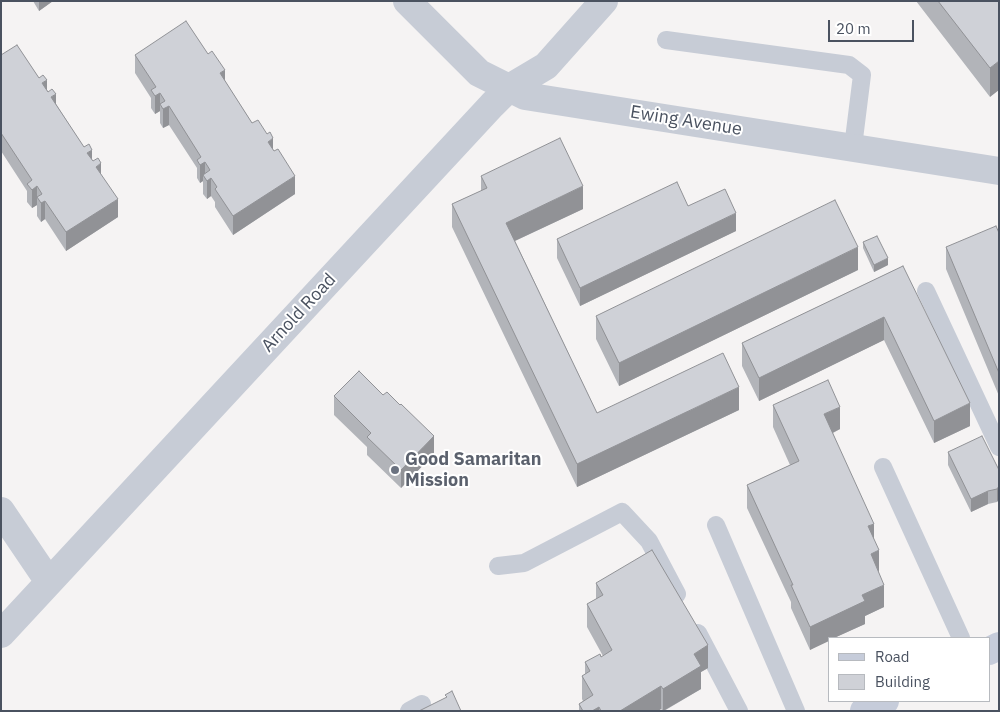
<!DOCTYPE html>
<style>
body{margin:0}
#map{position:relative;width:1000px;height:712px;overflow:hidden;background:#f5f3f3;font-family:"IBM Plex Sans",sans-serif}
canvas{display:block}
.frame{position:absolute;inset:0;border:2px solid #4a5260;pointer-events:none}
.legend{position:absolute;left:828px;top:637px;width:162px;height:65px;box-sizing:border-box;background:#fff;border:1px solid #b7babf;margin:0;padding:6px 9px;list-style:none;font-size:15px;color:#4a5260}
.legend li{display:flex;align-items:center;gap:10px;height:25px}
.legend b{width:25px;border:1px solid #b7babf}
.scale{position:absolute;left:828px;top:20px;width:86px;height:22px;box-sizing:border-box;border:2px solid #4a5260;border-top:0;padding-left:6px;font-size:15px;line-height:18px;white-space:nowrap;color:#4a5260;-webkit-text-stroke:4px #fff;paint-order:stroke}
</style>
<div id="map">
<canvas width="1000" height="712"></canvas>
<div class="frame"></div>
<ul class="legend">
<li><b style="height:6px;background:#c6ccda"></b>Road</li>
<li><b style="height:14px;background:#cfd1d7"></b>Building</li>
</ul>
<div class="scale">20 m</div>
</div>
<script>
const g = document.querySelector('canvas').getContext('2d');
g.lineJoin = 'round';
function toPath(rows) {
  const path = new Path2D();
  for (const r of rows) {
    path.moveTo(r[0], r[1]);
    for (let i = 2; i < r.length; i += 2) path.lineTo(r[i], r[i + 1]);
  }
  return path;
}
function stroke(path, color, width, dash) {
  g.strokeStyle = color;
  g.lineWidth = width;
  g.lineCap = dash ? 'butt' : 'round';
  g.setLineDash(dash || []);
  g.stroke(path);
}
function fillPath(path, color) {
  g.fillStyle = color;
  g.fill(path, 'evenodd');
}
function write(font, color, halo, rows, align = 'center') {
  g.font = font + ' "IBM Plex Sans",sans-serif';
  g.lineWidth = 4;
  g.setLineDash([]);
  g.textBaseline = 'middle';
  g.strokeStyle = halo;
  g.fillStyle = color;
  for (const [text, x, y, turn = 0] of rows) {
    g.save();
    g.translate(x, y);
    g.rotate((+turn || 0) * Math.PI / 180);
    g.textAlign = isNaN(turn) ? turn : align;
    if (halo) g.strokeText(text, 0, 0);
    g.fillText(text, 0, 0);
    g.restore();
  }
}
stroke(toPath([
 [666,40,849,65,862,75,853,147],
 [926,291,999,447],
 [883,467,961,638],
 [716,525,796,711],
 [498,566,524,563,622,512,649,541,677,594],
 [698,633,739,711],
 [409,711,422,704]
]), '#c7ccd6', 18);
stroke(toPath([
 [407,1,479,73,525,96,999,171],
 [1,511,49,582],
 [1,634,492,105,509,88,546,66,604,1]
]), '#c7ccd6', 28);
stroke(toPath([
 [989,651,999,646],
 [864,711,885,701]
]), '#c6ccda', 28);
fillPath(toPath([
 [33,1,53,1,39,11],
 [916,1,999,1,990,97],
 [1,55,47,90,101,174,118,217,66,251,45,219,41,222,37,216,37,205,32,208,27,202,27,191,1,151],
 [135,55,225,81,252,123,273,150,295,194,233,235,215,207,215,202,211,196,207,199,203,194,203,181,200,183,197,178,197,168,169,125,163,128,160,123,160,111,155,114,151,108,151,98,135,73],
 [481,176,583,209,515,241,597,413,739,410,577,487,452,227,452,204,481,191],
 [688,206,736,231,580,306,557,258,557,239],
 [999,233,999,396,946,269,946,247],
 [863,242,888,265,874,272,863,248],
 [903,266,970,426,934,443,884,340,759,401,742,366,742,343],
 [858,270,619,386,596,339,596,316],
 [334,396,434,454,401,488,367,455,367,447,334,415],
 [773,405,840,429,833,433,874,540,884,607,865,616,865,624,834,638,829,638,810,650,791,608,791,602,747,508,747,485,790,465,773,427],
 [948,452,999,470,999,499,997,502,988,504,971,512,948,465],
 [596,583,708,668,701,672,701,689,664,711,663,711,661,709,658,711,579,711,579,704,583,701,582,699,582,676,585,674,585,662,603,656,587,627,587,604,596,599]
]), '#b2b4b9');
fillPath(toPath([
 [39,1,53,1,39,11],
 [999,61,999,90,990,97,990,68],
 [225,70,225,88,220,73],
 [47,80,47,98,42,83],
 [160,93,160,111,155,114,155,96],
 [56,94,56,113,51,97],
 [169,106,169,125,163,128,163,109],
 [273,138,273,157,268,142],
 [92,150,92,168,87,153],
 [205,162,205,178,203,175,203,181,200,183,200,165],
 [101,163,101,182,96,167],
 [295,176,295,194,233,235,233,216],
 [211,178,211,196,207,199,207,181],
 [37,186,37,205,32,208,32,190],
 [583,186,583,209,506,245,506,223],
 [118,199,118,217,66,251,66,232],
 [45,201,45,219,41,222,41,203],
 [736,213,736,231,580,306,580,288],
 [858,247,858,270,619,386,619,363],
 [888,258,888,265,874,272,874,265],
 [884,317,884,340,759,401,759,378],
 [739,387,739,410,577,487,577,464],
 [970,403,970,426,934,443,934,421],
 [840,407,840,429,824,437,824,414],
 [434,436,434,454,401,488,401,470],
 [999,486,999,499,997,502,997,489],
 [988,491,988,504,971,512,971,499],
 [874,524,874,546,868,526],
 [879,550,879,573,871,554],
 [884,585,884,607,865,616,865,624,834,638,829,638,829,641,810,650,810,627,862,595],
 [708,645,708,668,701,672,701,689,663,711,663,689,694,654],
 [661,686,661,709,658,711,620,711],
 [599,707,599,711,592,711]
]), '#919296');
const building = toPath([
 [938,1,999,1,999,61,990,68,938,1],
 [186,21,208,54,212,51,225,70,220,73,252,123,258,120,267,134,270,132,273,138,268,142,274,151,278,149,295,176,233,216,215,189,217,187,211,178,207,181,203,175,210,170,205,162,200,165,197,160,201,157,169,106,163,109,160,104,165,101,160,93,155,96,151,90,156,87,135,55,186,21],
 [17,45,39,78,43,75,47,80,42,83,48,92,52,89,56,94,51,97,84,147,89,144,92,150,87,153,93,161,98,158,101,163,96,167,118,199,66,232,45,201,41,203,37,197,42,194,37,186,32,190,27,184,32,180,1,133,1,55,17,45],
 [560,138,583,186,506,223,597,413,723,353,739,387,577,464,452,204,487,188,481,176,560,138],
 [677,182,688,206,725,189,736,213,580,288,557,239,677,182],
 [835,200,858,247,619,363,596,316,835,200],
 [996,226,999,233,999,373,946,247,996,226],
 [877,236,888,258,874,265,863,242,877,236],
 [903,266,970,403,934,421,884,317,759,378,742,343,903,266],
 [359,371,383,395,387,392,400,405,401,404,434,436,401,470,367,437,371,433,334,396,359,371],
 [828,380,840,407,824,414,874,524,868,526,879,550,871,554,884,585,862,595,865,601,810,627,791,585,793,585,747,485,799,461,773,405,828,380],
 [982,436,999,470,999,486,997,489,988,491,971,499,948,452,982,436],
 [652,550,708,645,694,654,701,666,663,689,661,686,620,711,601,711,599,707,592,711,583,711,579,704,593,695,582,676,590,671,585,662,600,654,601,657,612,650,587,604,603,595,596,583,652,550],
 [452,691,461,711,419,711,447,697,445,695,452,691]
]);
fillPath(building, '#cfd1d7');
stroke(building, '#919296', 1);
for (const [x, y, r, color] of [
 [395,470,5,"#6b7280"]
]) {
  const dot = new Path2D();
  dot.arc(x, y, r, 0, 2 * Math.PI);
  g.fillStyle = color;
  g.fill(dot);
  stroke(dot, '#fff', 2);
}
write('18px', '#4a5260', '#fff', [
 ["Ewing Avenue",686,121,9],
 ["Arnold Road",299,313,-47]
]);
write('bold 18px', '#5b616d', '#fff', [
 ["Good Samaritan",405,460],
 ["Mission",405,481]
], 'left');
</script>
